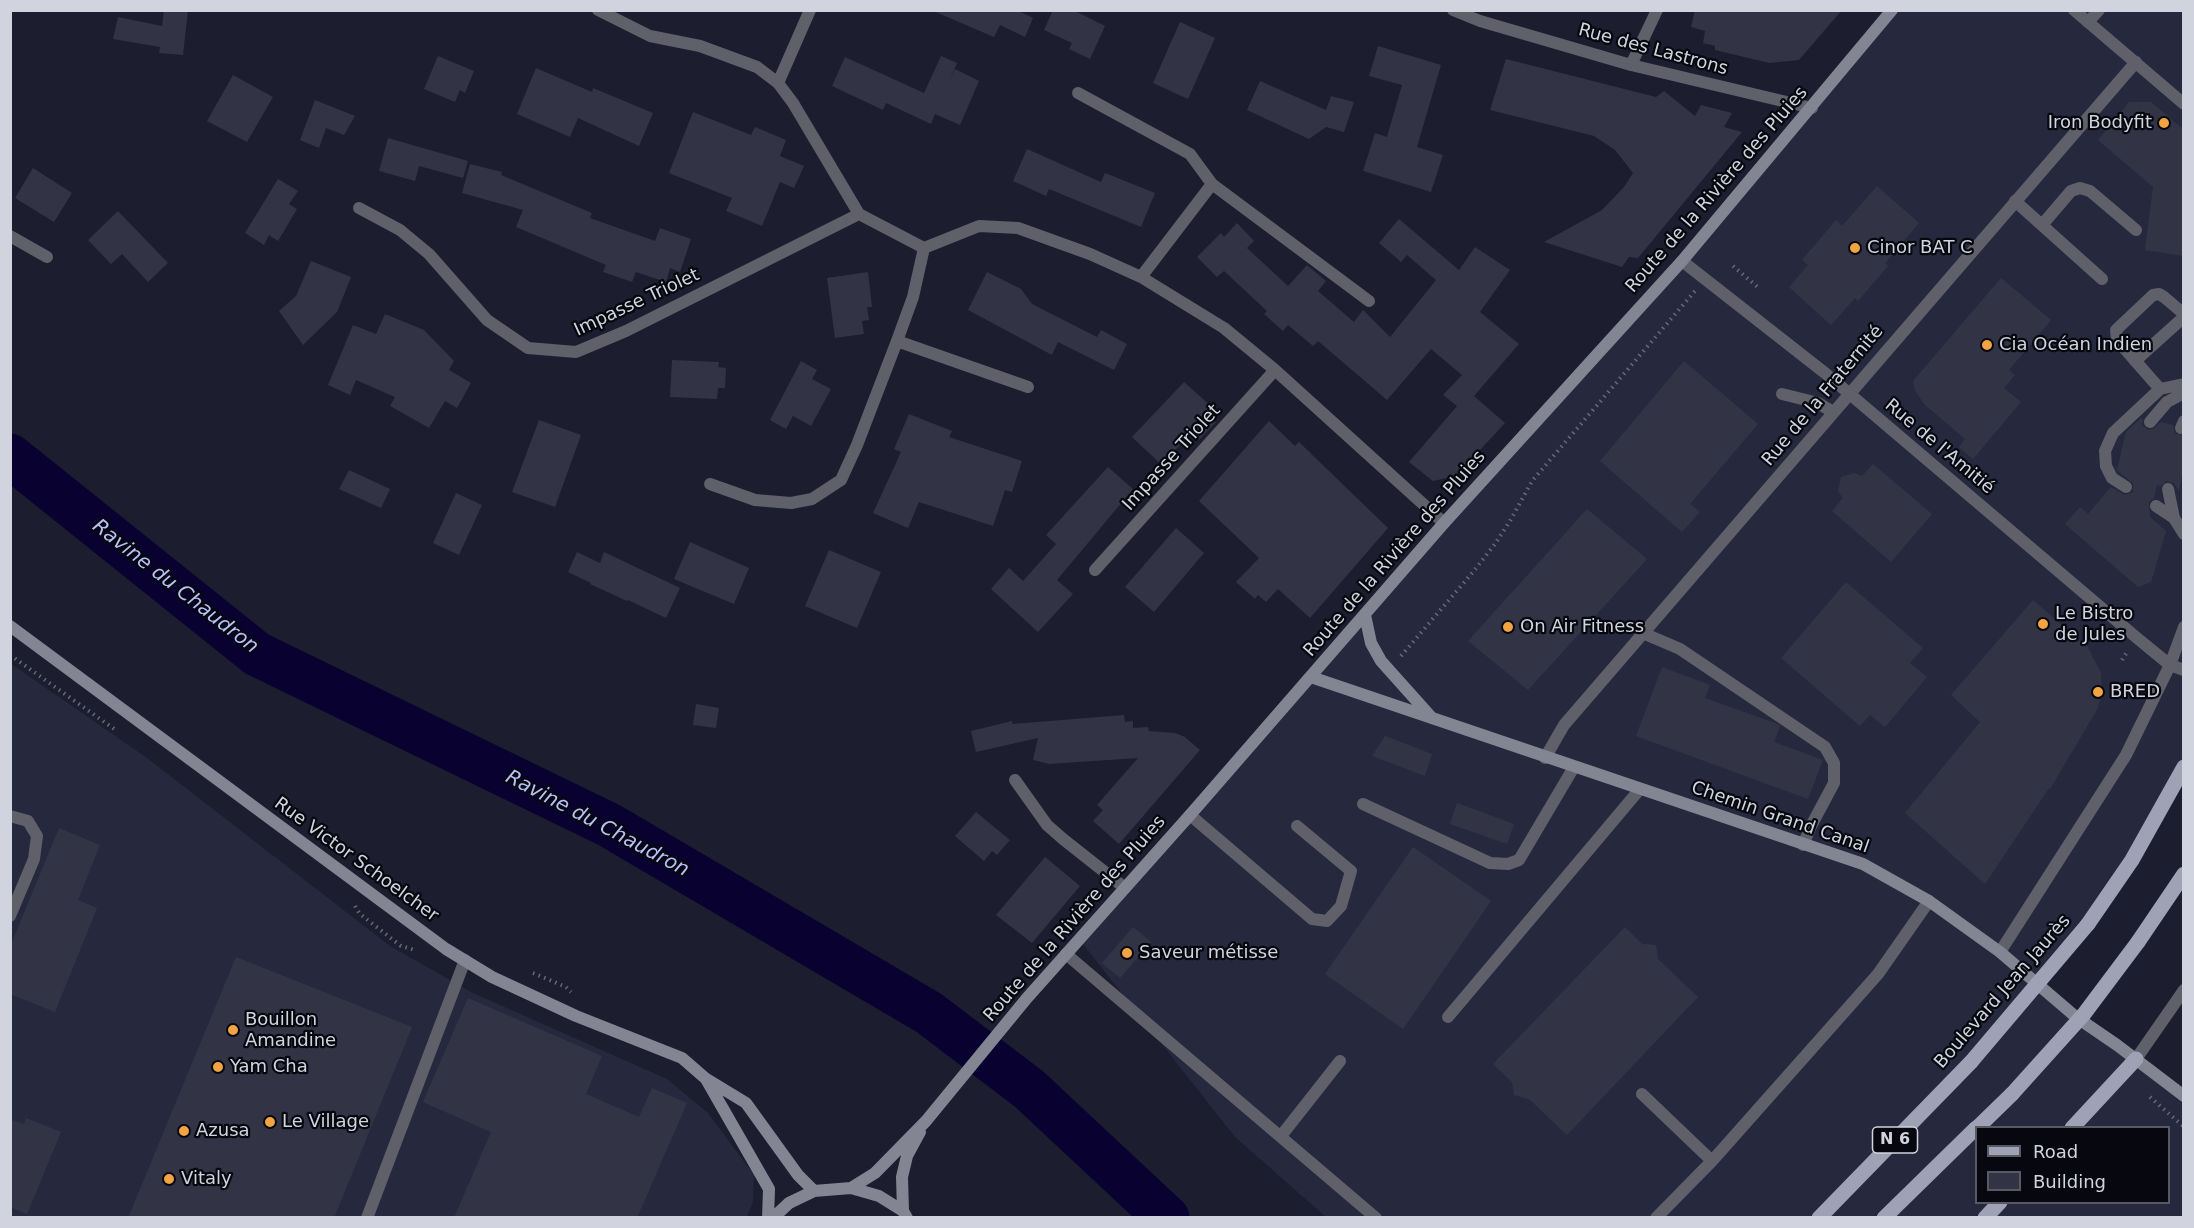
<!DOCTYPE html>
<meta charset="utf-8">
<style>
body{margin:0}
#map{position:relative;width:2194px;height:1228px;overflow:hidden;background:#1c1d2e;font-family:"DejaVu Sans",sans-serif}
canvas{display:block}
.frame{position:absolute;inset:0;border:12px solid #d1d3de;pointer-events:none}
.legend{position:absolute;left:1975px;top:1126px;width:195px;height:78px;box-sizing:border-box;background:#07080f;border:2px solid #585962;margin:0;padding:8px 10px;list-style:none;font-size:18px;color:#d1d3de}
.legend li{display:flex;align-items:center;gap:12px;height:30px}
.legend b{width:30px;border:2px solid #585962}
</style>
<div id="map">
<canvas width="2194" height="1228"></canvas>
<div class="frame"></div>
<ul class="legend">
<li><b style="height:8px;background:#9fa2b4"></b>Road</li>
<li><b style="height:16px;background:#323446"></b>Building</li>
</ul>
</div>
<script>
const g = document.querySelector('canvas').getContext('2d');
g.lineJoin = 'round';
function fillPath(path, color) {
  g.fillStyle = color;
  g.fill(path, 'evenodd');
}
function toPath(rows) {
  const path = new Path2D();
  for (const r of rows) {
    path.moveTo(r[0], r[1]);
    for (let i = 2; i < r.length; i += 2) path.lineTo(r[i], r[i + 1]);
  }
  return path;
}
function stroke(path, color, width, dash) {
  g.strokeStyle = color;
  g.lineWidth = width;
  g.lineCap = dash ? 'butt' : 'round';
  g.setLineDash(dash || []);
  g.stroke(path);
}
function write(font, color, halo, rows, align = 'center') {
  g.font = font + ' "DejaVu Sans",sans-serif';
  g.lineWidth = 4.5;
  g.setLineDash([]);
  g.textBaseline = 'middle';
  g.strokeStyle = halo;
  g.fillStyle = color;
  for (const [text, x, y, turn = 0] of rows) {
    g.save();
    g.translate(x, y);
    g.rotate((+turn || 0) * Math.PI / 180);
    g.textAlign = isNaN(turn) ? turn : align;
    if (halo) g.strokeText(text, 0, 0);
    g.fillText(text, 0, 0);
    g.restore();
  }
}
fillPath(toPath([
 [1892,11,2183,11,2183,767,2132,860,2031,979,2183,1096,2183,1217,1326,1217,1235,1137,1079,939,1682,261],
 [1976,1128,2168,1128,2168,1202,1976,1202],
 [10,663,147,758,390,946,473,993,667,1079,708,1113,754,1175,753,1202,747,1217,11,1217]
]), '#26293e');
stroke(toPath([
 [10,456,257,654,609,825,929,1013,1029,1089,1167,1218]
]), '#090231', 45);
fillPath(toPath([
 [164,10,188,10,183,55,159,53,160,47,113,39,118,17,162,26],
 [931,10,1017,10,1033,18,1025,37,1000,25,994,37],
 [1053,10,1073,10,1105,26,1090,59,1069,49,1072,43,1044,30],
 [1695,10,1842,10,1799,60,1769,63,1715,50,1715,46,1703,43,1705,31,1691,27],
 [1180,22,1215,38,1188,99,1153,83],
 [1378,46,1441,65,1417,147,1443,155,1431,192,1363,171,1375,133,1387,137,1402,85,1369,76],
 [438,56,474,71,465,93,460,90,455,102,424,89],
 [941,56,957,63,949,82,955,69,979,81,960,125,935,114,931,124,886,103,883,110,832,86,845,57,924,93],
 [1506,59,1656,97,1664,91,1695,116,1701,105,1732,113,1724,127,1742,132,1638,258,1629,257,1622,267,1544,242,1602,210,1624,187,1633,173,1615,150,1594,136,1490,110],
 [536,68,592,92,593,88,653,113,639,146,578,118,570,137,517,114],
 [233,75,273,97,247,142,207,121],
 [1260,81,1326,110,1331,96,1354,102,1344,132,1326,127,1309,139,1247,110],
 [315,100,355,116,344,135,326,128,319,148,300,140],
 [2129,102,2151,102,2184,130,2184,256,2145,250,2153,187,2098,140],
 [693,112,751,135,755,127,786,140,780,156,804,166,794,188,780,182,762,226,726,211,732,198,669,173],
 [388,138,468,161,463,178,419,166,415,181,379,171],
 [1027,149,1101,182,1105,173,1155,193,1141,227,1049,189,1046,196,1013,181],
 [470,164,502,172,501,175,592,213,590,218,655,241,660,228,691,239,680,272,670,268,666,282,636,272,632,282,603,272,606,265,516,227,523,210,462,193],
 [33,168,72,193,54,222,15,198],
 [278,179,298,191,289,204,297,209,278,241,269,235,264,245,245,233],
 [1877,186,1919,223,1885,263,1888,266,1858,301,1855,298,1831,325,1789,287,1808,265,1802,260,1836,220,1842,226],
 [118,211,168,263,148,282,122,254,111,264,88,240],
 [1399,219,1459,270,1475,247,1510,270,1480,312,1519,344,1474,396,1505,423,1456,476,1433,481,1409,462,1457,406,1443,395,1462,375,1431,349,1387,400,1318,341,1313,346,1288,325,1283,331,1264,314,1267,311,1224,271,1217,277,1197,257,1221,233,1224,237,1237,223,1254,241,1247,248,1288,286,1307,265,1326,281,1318,291,1354,322,1363,310,1390,337,1436,280,1407,255,1401,262,1379,243],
 [311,261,351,277,337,312,303,345,279,311,296,296],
 [868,272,872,307,867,307,869,320,862,321,864,334,835,338,827,278],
 [987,272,1021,289,1032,304,1097,337,1101,330,1127,344,1114,370,1058,342,1052,355,968,310],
 [2001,278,2051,320,2009,370,2015,375,2004,388,2021,402,1973,459,1959,447,1965,439,1924,404,1915,390,1913,381],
 [385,314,424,330,454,361,449,370,471,383,457,408,445,401,429,428,390,406,395,397,356,380,350,395,328,385,353,325,376,334],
 [672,360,719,362,718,367,726,368,725,388,718,388,717,399,670,397],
 [801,361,817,370,812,379,831,389,811,426,793,416,786,429,770,420],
 [1684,361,1758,424,1690,504,1700,512,1682,532,1600,461],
 [1184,382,1213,408,1207,414,1216,422,1199,440,1192,432,1166,460,1166,469,1132,437],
 [909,414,952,431,949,437,1022,461,1012,492,1005,490,993,526,919,502,908,528,873,513,901,452,894,449],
 [2141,418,2143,419,2142,425,2148,430,2153,429,2161,422,2173,425,2175,433,2184,436,2184,464,2179,491,2174,483,2166,481,2161,486,2157,485,2154,498,2149,502,2150,517,2166,531,2151,582,2138,587,2065,524,2080,507,2088,514,2111,487,2125,495,2133,492,2133,483,2117,470,2126,432],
 [539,420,581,435,555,507,512,492],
 [1269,421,1295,446,1299,442,1388,528,1310,618,1278,589,1266,602,1258,595,1255,599,1236,582,1259,558,1199,501],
 [1873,464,1932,514,1891,562,1832,511,1843,498,1838,491,1841,477,1854,473,1862,476],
 [1108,467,1133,489,1057,580,1073,594,1038,632,991,589,1009,568,1023,581,1056,544,1046,535],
 [349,470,390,489,381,508,339,489],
 [456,493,482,505,459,555,433,543],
 [1587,509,1647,559,1528,690,1468,641],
 [1176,528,1204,553,1154,612,1125,587],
 [690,542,749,568,734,604,674,579],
 [829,550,881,572,857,628,805,606],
 [577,552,600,563,604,552,680,588,666,618,628,600,627,601,590,584,591,583,568,572],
 [1846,582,1923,648,1910,663,1927,677,1885,727,1870,715,1860,726,1781,658],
 [2033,600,2083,644,2085,642,2101,673,2102,692,2098,708,2050,789,2049,788,1985,884,1905,813,1980,722,1951,695],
 [1662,667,1710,685,1705,698,1775,723,1780,726,1774,742,1823,760,1808,799,1636,736],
 [696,704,719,708,716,728,693,725],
 [1124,715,1125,722,1133,721,1133,728,1148,727,1149,731,1175,733,1185,737,1200,750,1119,844,1093,821,1103,810,1097,805,1138,758,1049,764,1033,760,1038,738,976,752,971,731,1012,721,1012,724],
 [1385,736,1432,754,1425,776,1372,756],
 [1457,803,1514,824,1507,844,1450,824],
 [976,812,1010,840,997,855,992,851,984,861,955,836],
 [59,828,100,845,78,900,97,908,55,1012,10,994,10,947],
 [1413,847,1491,901,1403,1029,1325,974],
 [1045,857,1080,886,1032,943,996,915],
 [1133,927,1151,942,1120,978,1102,963],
 [1625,927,1642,944,1656,945,1658,959,1698,997,1567,1135,1529,1099,1514,1095,1512,1082,1493,1064],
 [236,957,412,1027,334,1218,128,1218],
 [468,998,602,1056,586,1094,639,1117,652,1088,687,1103,637,1218,454,1218,491,1132,423,1102],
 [26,1118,61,1132,27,1214,10,1207,10,1119,24,1124]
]), '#323446');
stroke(toPath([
 [1733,266,1760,289],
 [10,655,117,731],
 [1401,656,1473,572,1495,544,1510,521,1532,481,1695,291],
 [2122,660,2127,652],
 [355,906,360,914,401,946,415,950],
 [533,973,566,987,571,992],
 [2150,1097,2184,1127]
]), '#676977', 4, [1.5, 4.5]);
stroke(toPath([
 [2088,22,2099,10],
 [2015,201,2102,279],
 [2042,225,2071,191,2080,188,2090,191,2136,230],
 [10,236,47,257],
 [2135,361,2184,317],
 [2160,389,2117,340,2116,330,2153,295,2159,294,2164,297,2184,314],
 [1782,394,1818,403,1833,412],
 [2150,422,2167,402,2184,393],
 [2181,428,2184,421],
 [2126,487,2112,478,2106,466,2105,451,2113,433,2160,389,2184,384],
 [2168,489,2174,518,2184,534],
 [2156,506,2174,518],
 [1645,634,1680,649,1825,747,1834,763,1834,783,1811,826,1803,845],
 [1363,804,1490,863,1508,864,1519,860,1574,767],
 [1190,815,1312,919,1327,921,1341,906,1351,871,1297,826],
 [10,816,28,821,37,836,34,859,10,916],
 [1066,954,1376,1218],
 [1448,1017,1640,789],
 [1642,1094,1712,1161],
 [1281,1136,1340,1061],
 [367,1218,465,960],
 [1656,1218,1712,1161,1878,974,1929,901]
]), '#5f6069', 12);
stroke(toPath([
 [598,10,650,36,700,46,757,67,778,83,793,103,859,214,924,248],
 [1453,10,1480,21,1631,65,1812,108],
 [2074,10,2184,104],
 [1631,65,1657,10],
 [778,83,810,10],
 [1078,93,1190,154,1212,184,1369,301],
 [359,208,400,230,429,254,487,320,528,348,576,352,626,331,859,214],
 [924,248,979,226,1018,228,1090,254,1141,277,1224,328,1275,370,1444,523],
 [1682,261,1825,373,2137,638,2170,665,2184,670],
 [1141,277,1212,184],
 [897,341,1028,387],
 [710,484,755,500,791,503,812,499,841,480,857,445,897,341,913,297,924,248],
 [1095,570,1275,370],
 [1545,758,1564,725,2136,62],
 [1015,780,1047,825,1063,839,1125,888],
 [2000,952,2126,755,2170,665,2184,627],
 [2136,1059,2184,990]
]), '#5f6069', 12);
stroke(toPath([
 [1365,615,1371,643,1381,661,1432,718],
 [10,626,446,949,492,977,576,1016,682,1058,705,1078,746,1103,798,1175,814,1191],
 [1311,677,1863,864,1929,901,2000,952,2076,1017,2117,1045,2184,1096],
 [706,1079,769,1189,768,1218],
 [851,1188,875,1173,926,1121,1027,998,1190,815,1444,523,1682,261,1892,10],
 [903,1211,902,1177,907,1156,920,1132],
 [773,1218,789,1203,814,1191,851,1188,879,1196,903,1211,907,1218]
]), '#838593', 12);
stroke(toPath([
 [2088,924,2132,860,2184,767],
 [2138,942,2184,874],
 [1977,1128,2012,1094],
 [2072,1128,2136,1059],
 [1819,1218,1971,1062],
 [1884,1218,1976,1128],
 [1985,1218,2000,1202]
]), '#9fa2b4', 15);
stroke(toPath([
 [1971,1062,2088,924],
 [2012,1094,2084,1014,2138,942]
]), '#9fa2b4', 15);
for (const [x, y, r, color] of [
 [2164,123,6,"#f3a442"],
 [1855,248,6,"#f3a442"],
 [1987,345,6,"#f3a442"],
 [2043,624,6,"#f3a442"],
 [1508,627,6,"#f3a442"],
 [2098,692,6,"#f3a442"],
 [1127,953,6,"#f3a442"],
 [233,1030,6,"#f3a442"],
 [218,1067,6,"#f3a442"],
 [270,1122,6,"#f3a442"],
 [184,1131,6,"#f3a442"],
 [169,1179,6,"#f3a442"]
]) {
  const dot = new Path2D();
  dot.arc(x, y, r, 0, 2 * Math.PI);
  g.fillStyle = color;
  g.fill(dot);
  stroke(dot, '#07080f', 2);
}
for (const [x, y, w] of [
 [1895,1140,45]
]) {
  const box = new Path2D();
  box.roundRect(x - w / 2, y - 13, w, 26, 4.5);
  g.fillStyle = '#07080f';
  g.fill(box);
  stroke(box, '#d1d3de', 1.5);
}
write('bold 16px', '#d1d3de', null, [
 ["N 6",1895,1140]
]);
write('18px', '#d1d3de', '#07080f', [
 ["Rue des Lastrons",1653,50,15],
 ["Route de la Rivière des Pluies",1717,190,-49],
 ["Impasse Triolet",637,303,-25],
 ["Rue de la Fraternité",1823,396,-50],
 ["Rue de l'Amitié",1939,447,40],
 ["Impasse Triolet",1172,458,-48],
 ["Route de la Rivière des Pluies",1395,554,-49],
 ["Chemin Grand Canal",1780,818,19],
 ["Rue Victor Schoelcher",356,860,36],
 ["Route de la Rivière des Pluies",1075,919,-49],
 ["Boulevard Jean Jaurès",2003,992,-49]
]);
write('18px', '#d1d3de', '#07080f', [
 ["Iron Bodyfit",2152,123,"right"],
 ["Cinor BAT C",1867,248],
 ["Cia Océan Indien",1999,345],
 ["Le Bistro",2055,614],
 ["de Jules",2055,635],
 ["On Air Fitness",1520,627],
 ["BRED",2110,692],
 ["Saveur métisse",1139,953],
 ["Bouillon",245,1020],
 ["Amandine",245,1041],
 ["Yam Cha",230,1067],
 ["Le Village",282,1122],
 ["Azusa",196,1131],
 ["Vitaly",181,1179]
], 'left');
write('italic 20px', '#b8bffb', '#07080f', [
 ["Ravine du Chaudron",175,587,38],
 ["Ravine du Chaudron",597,824,28]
]);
</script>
